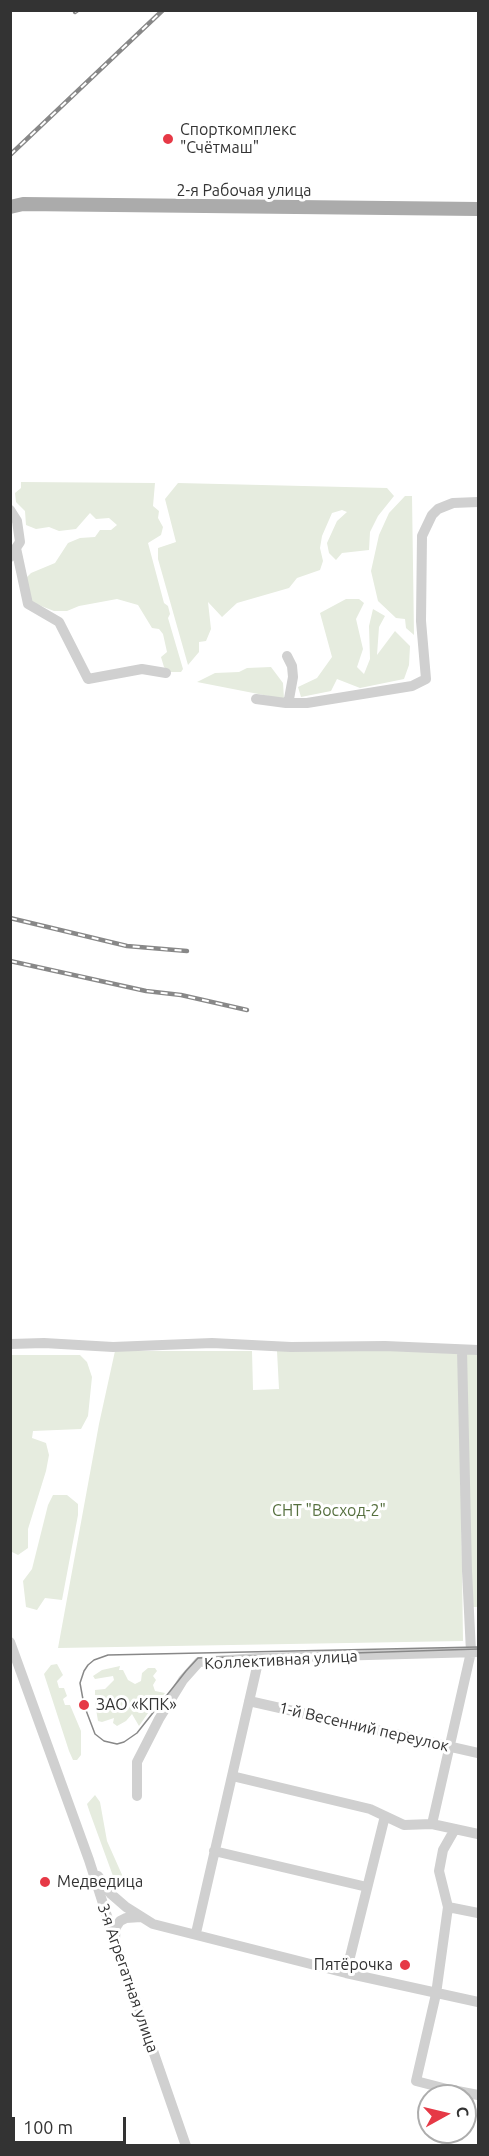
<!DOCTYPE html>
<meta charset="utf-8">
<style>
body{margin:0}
#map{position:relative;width:489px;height:2156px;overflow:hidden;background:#fff;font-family:Ubuntu,sans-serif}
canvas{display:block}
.frame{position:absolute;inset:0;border:12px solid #333;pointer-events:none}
.north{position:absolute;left:417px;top:2084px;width:60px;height:60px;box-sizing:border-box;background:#fff;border:2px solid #adadad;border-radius:50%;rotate:82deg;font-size:16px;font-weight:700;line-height:24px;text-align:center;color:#333}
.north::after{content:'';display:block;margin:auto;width:21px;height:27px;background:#e63946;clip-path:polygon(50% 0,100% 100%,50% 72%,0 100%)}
.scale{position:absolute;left:12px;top:2117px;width:114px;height:27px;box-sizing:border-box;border:3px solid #333;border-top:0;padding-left:8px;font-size:18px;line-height:21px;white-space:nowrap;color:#333;-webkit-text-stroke:4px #fff;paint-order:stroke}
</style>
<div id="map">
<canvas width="489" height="2156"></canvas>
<div class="frame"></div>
<div class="north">С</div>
<div class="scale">100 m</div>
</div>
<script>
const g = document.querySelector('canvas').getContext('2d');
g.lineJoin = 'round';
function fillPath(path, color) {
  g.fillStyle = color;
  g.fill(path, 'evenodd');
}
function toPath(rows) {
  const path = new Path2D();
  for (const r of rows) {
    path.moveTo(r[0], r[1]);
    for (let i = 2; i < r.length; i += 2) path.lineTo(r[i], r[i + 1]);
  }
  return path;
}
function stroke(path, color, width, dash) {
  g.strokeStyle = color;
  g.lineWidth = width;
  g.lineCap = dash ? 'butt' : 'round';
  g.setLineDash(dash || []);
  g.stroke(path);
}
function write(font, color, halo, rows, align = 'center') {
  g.font = font + ' Ubuntu,sans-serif';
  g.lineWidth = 6;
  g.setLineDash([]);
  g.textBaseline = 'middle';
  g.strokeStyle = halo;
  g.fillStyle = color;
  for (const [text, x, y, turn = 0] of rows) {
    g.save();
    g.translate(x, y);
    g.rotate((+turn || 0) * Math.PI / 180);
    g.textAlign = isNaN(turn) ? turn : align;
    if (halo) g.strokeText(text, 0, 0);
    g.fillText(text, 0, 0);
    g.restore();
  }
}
fillPath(toPath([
 [21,482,155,483,153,506,159,511,158,518,163,527,161,535,148,543,164,603,168,606,170,614,168,618,183,669,181,672,169,672,164,667,161,657,167,652,163,634,159,629,152,628,138,605,117,599,79,606,67,611,54,611,31,602,26,578,31,573,55,563,68,543,80,538,95,537,100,530,111,530,117,525,109,518,96,519,90,513,76,529,59,531,49,527,36,529,26,525,25,511,16,502,15,493,21,488],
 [178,483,387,488,394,496,378,516,370,532,369,550,342,553,336,560,329,553,327,543,337,521,347,512,342,510,332,513,322,536,320,548,323,561,320,570,297,578,289,588,237,603,222,617,208,602,211,629,206,641,199,642,199,652,188,665,158,559,158,548,176,542,165,499],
 [405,496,412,496,414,635,406,628,405,619,396,618,378,601,371,571,379,535,389,513],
 [346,599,359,599,364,603,356,619,363,649,357,667,364,674,370,659,369,626,373,609,385,616,379,627,377,655,395,631,410,646,409,665,404,679,360,688,337,679,331,691,301,697,298,687,317,678,332,657,320,613],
 [271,667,283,683,284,699,197,682,215,673,239,672,247,668],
 [115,1351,252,1351,253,1390,279,1389,277,1351,459,1351,463,1641,58,1648,99,1424],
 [465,1352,478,1352,478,1607,471,1607],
 [11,1355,80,1355,87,1362,92,1377,88,1416,81,1429,33,1431,32,1438,46,1443,49,1455,46,1471,28,1529,28,1548,18,1555,10,1551],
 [53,1495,67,1495,78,1504,78,1515,62,1600,45,1598,37,1610,26,1607,23,1581,32,1569,48,1505],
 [57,1664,63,1675,57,1681,59,1688,64,1688,67,1696,63,1699,65,1705,70,1705,81,1731,81,1755,77,1760,73,1760,69,1751,44,1674,51,1665],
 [120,1666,119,1670,123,1670,128,1680,135,1684,141,1681,142,1673,148,1668,155,1668,157,1671,153,1676,156,1680,153,1685,155,1691,165,1693,160,1699,153,1700,153,1706,139,1726,132,1714,126,1721,117,1726,113,1723,114,1718,102,1722,98,1721,95,1703,104,1696,95,1695,95,1690,105,1689,114,1680,113,1676,95,1679,93,1676,102,1670],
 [95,1795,100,1802,107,1841,123,1877,121,1883,117,1884,113,1876,90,1813,87,1804]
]), '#e6ecdf');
stroke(toPath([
 [10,510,17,521,20,542,10,557],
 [16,548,28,604,59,622,88,679,142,669,166,673],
 [256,699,286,703,307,703,412,686,426,679,421,621,422,536,432,515,438,509,453,503,478,502],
 [286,703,289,699,293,677,292,666,287,656],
 [10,1344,44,1343,113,1347,212,1343,291,1347,385,1346,478,1350],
 [10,1642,89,1860,115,1941,186,2146],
 [249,1701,478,1753],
 [232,1776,370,1809,404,1825,432,1824,478,1834],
 [137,1796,137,1762,159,1719,183,1680,199,1662,259,1658,478,1652],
 [432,1824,471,1652,467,1571,462,1350],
 [455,1829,443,1850,439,1871,448,1907,436,1994,416,2081,447,2089,478,2095],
 [214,1851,367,1887],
 [98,1876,111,1894,126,1907,153,1924,346,1973,478,2002],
 [448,1907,478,1913],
 [196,1933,259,1658],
 [115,1938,116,1927,120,1921,126,1918,141,1917],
 [346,1973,385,1816]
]), '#d0d0d0', 10);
stroke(toPath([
 [10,207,23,204,478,209]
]), '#ababab', 14);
stroke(toPath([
 [478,1647,108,1655,94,1660,88,1665,84,1671,80,1683,84,1705,95,1734,104,1741,117,1744,124,1742,137,1733,186,1671,198,1658,478,1649]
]), '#888', 1.5);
const rail = toPath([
 [75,12,78,10],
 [10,155,163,10],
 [10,918,127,946,187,951],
 [10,961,146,991,181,995,247,1010]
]);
stroke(rail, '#888', 4.5);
stroke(rail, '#fff', 2, [7]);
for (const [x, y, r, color] of [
 [168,139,6,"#e63946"],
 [84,1705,6,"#e63946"],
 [45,1882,6,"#e63946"],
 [405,1965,6,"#e63946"]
]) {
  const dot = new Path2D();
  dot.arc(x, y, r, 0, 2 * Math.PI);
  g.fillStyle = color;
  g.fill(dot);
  stroke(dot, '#fff', 2);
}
write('16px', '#333', '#fff', [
 ["Спорткомплекс",180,130],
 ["\"Счётмаш\"",180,148],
 ["ЗАО «КПК»",96,1705],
 ["Медведица",57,1882],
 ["Пятёрочка",393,1965,"right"]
], 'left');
write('16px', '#333', '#fff', [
 ["2-я Рабочая улица",244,191],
 ["Коллективная улица",281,1660,-3],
 ["1-й Весенний переулок",364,1727,13],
 ["3-я Агрегатная улица",128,1978,71]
]);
write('16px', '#56703f', '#fff', [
 ["СНТ \"Восход-2\"",329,1511]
]);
</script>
